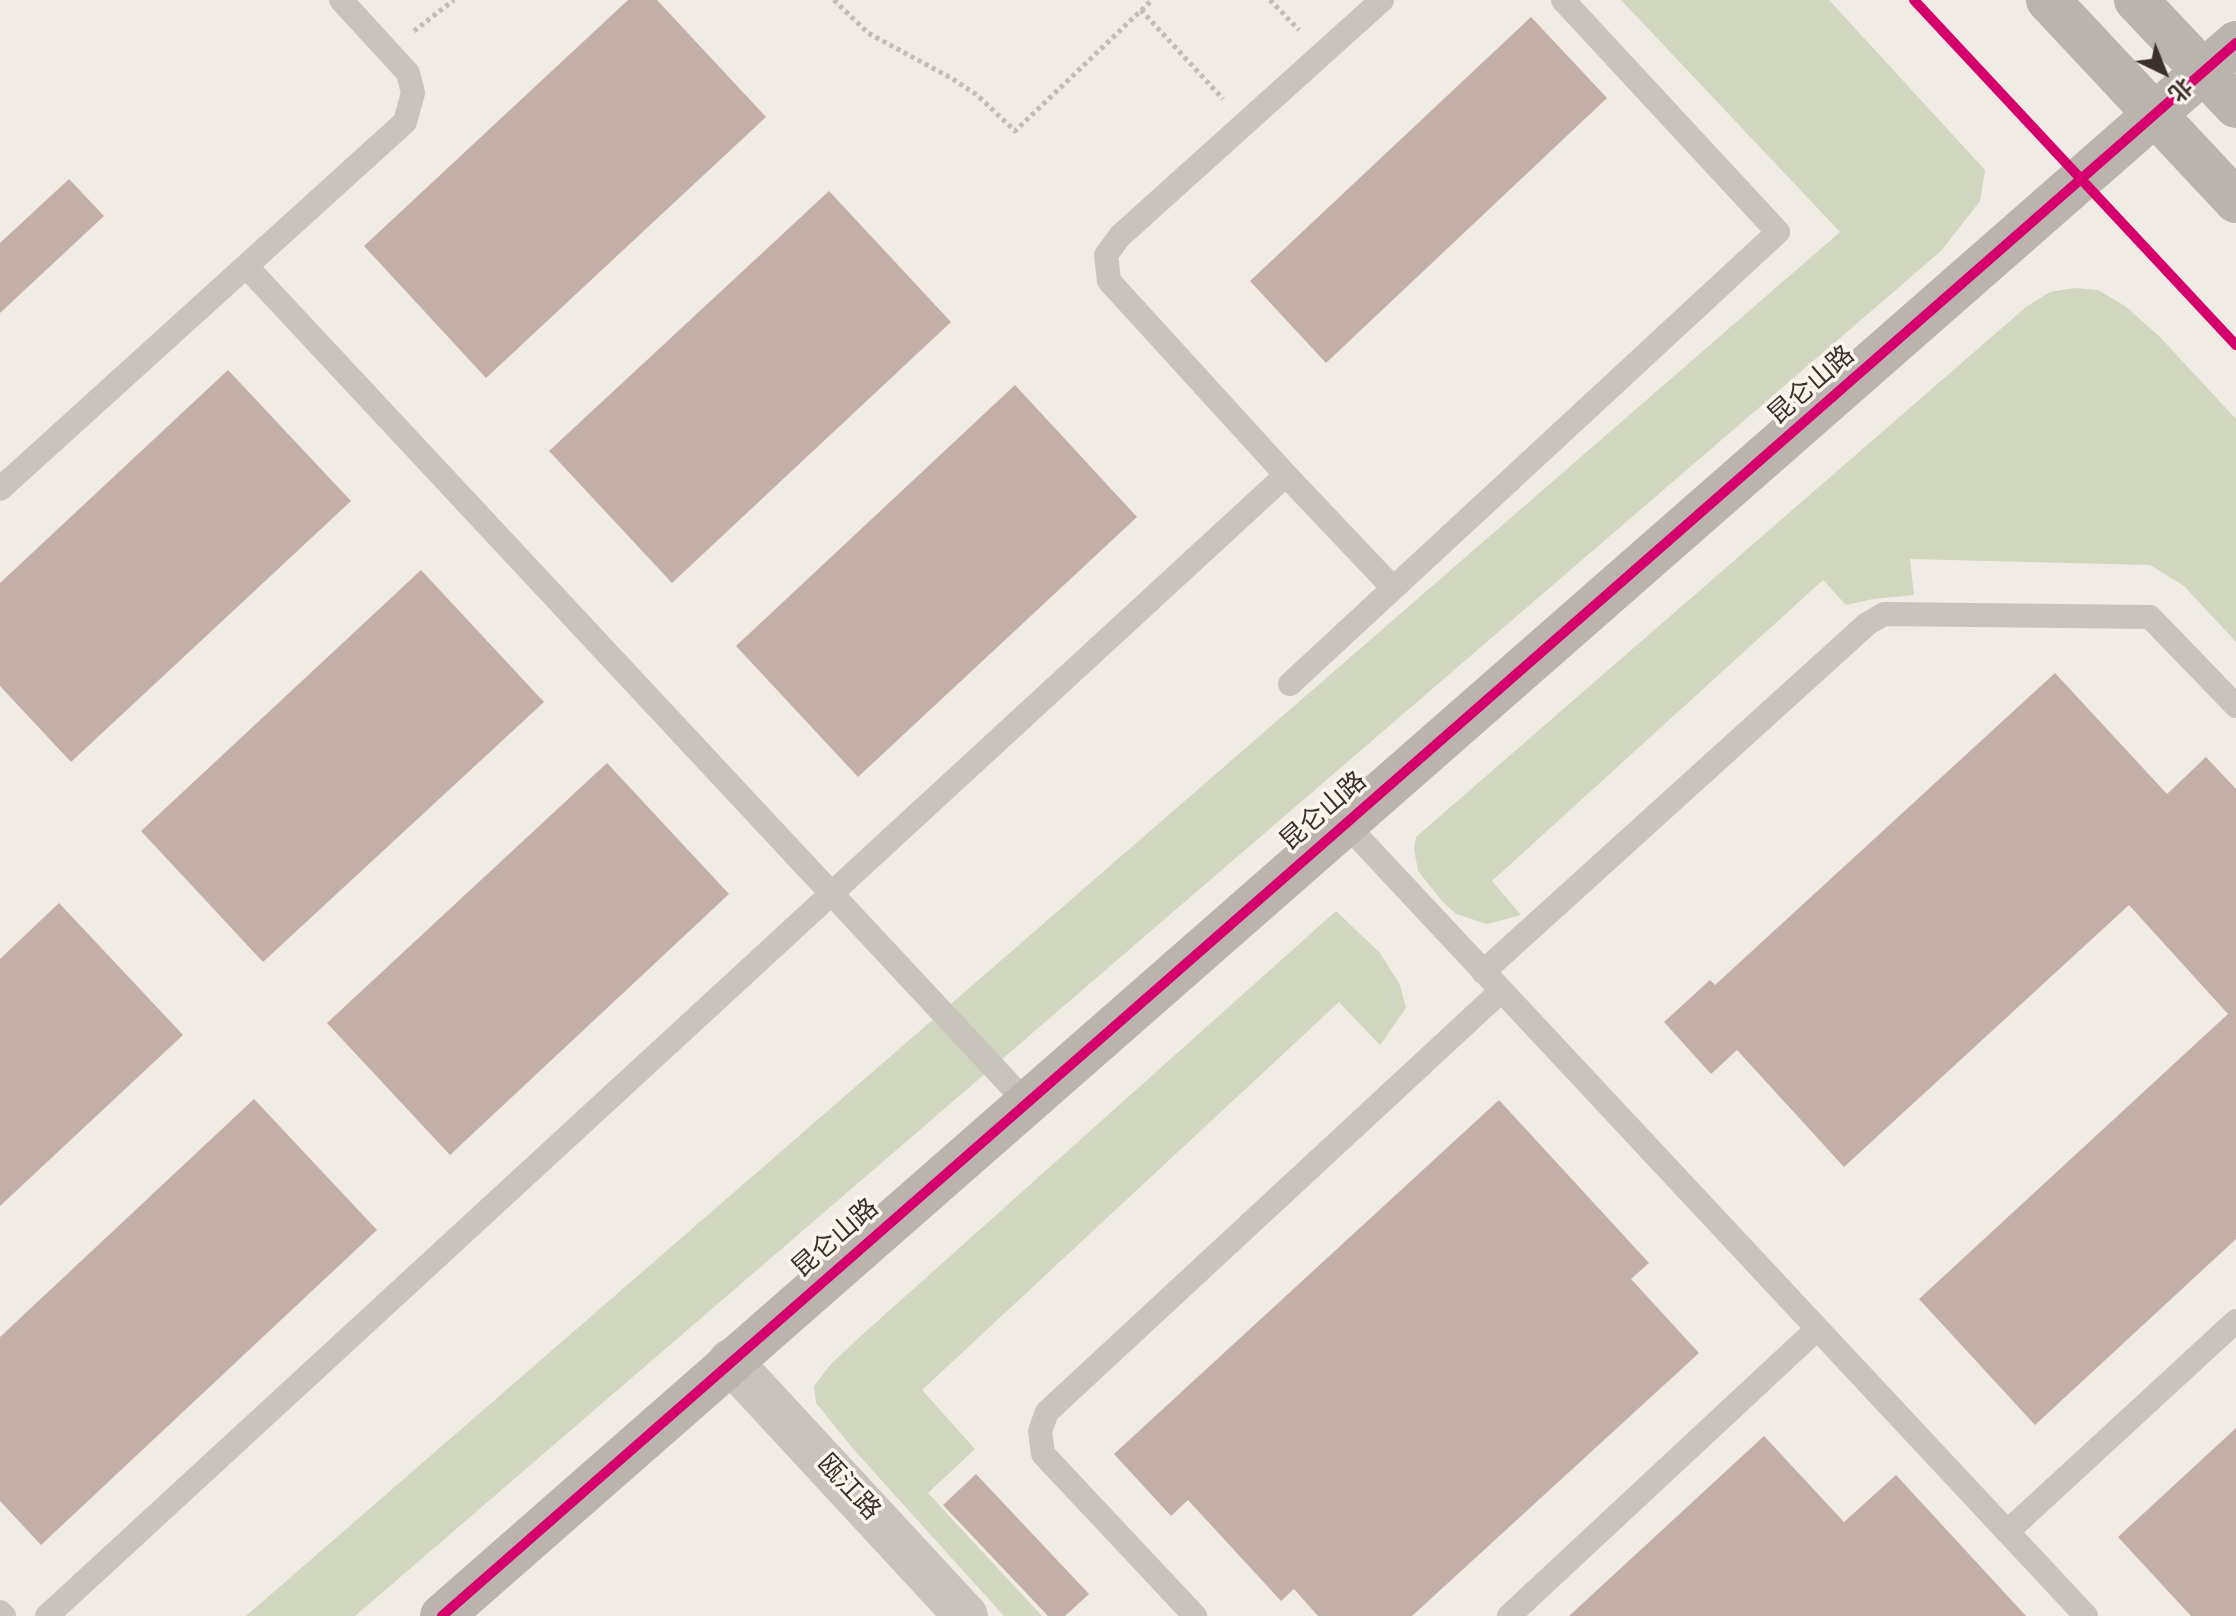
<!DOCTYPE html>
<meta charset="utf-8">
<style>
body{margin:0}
#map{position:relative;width:2236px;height:1616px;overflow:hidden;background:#f0ebe5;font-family:"DejaVu Sans","Noto Sans SC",sans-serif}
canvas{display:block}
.north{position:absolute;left:2124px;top:32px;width:80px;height:80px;-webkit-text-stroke:6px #fbf5ee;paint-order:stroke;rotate:137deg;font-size:22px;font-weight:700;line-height:32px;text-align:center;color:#3b302b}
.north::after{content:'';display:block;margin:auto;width:28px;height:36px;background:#3b302b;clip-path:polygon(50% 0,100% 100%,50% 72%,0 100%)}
</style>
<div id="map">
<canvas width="2236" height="1616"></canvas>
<div class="north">北</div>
</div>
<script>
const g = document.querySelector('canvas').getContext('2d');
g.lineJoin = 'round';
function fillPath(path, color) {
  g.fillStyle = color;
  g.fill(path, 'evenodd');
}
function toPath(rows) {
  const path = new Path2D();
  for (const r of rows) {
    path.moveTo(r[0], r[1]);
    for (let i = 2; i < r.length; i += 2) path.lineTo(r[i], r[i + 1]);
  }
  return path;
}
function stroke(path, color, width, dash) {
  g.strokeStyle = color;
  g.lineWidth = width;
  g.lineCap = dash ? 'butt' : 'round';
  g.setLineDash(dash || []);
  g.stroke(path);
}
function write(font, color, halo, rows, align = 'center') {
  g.font = font + ' "DejaVu Sans","Noto Sans SC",sans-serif';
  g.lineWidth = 7;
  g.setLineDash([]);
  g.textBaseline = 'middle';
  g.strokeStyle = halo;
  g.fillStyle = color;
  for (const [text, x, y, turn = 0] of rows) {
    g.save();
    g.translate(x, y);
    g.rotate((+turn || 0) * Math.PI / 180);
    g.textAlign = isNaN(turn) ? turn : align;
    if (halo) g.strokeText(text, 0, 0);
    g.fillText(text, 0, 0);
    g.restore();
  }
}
fillPath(toPath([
 [1621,0,1829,0,1985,170,1980,201,1941,251,355,1616,246,1616,1840,232],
 [2074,288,2098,290,2125,306,2159,336,2236,419,2236,642,2184,586,2150,565,1910,559,1914,595,1873,599,1846,605,1823,580,1492,881,1521,915,1487,924,1456,914,1442,901,1418,871,1414,849,1416,837,2026,307,2050,292],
 [1336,911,1380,953,1400,985,1406,1008,1380,1045,1339,1002,922,1390,975,1449,928,1493,1042,1616,1004,1616,855,1451,816,1403,814,1386,831,1364,862,1335]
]), '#d1d6bf');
fillPath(toPath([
 [628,0,657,0,766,117,486,378,364,246],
 [1531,17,1607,98,1326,363,1250,281],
 [69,179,104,216,0,313,0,243],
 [829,191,951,322,672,583,549,451],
 [228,370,351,501,71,762,0,686,0,583],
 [1015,385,1137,517,858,777,736,646],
 [421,570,544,702,263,962,141,831],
 [2055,673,2167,794,2206,757,2236,789,2236,1239,2035,1425,1919,1299,2228,1014,2129,905,1844,1167,1737,1050,1711,1074,1664,1022,1710,980,1715,985],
 [607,763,729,894,450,1155,327,1023],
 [59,903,183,1035,0,1206,0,959],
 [254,1099,377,1230,41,1545,0,1501,0,1337],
 [1499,1100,1649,1263,1631,1279,1699,1353,1412,1616,1318,1616,1294,1589,1281,1601,1188,1500,1171,1516,1114,1454],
 [2236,1428,2236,1616,2191,1616,2118,1537],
 [1764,1436,1844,1522,1896,1475,2026,1616,1569,1616],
 [976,1474,1089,1594,1065,1616,1048,1616,943,1505]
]), '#c3afa7');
stroke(toPath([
 [834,0,868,33,951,78,977,95,1015,131,1152,0],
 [1270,0,1299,30],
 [1141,10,1223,99],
 [414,31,454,0]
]), '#c2bbb6', 5, [4, 4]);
stroke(toPath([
 [246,266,1026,1102],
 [1286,475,1393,588],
 [0,489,405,122,413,93,408,73,341,0],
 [1290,684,1778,232,1563,0],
 [1345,823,2086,1616],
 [1483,972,1867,624,1884,614,2150,617,2236,706],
 [2007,1532,2236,1321],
 [0,1612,4,1616],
 [47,1616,1286,475,1109,281,1106,255,1120,236,1382,0],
 [1195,1616,1043,1454,1040,1431,1047,1412,1501,991],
 [1509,1616,1817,1329]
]), '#c9c3be', 24);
stroke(toPath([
 [730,1361,966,1616]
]), '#c9c3be', 44);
stroke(toPath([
 [2048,0,2236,201],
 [2136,0,2236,106],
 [442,1616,2236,43]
]), '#bab3ae', 44);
stroke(toPath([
 [1914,0,2236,345],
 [442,1616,2236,43]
]), '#d6006c', 10);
write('26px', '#3b302b', '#fbf5ee', [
 ["昆仑山路",1812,386,-41],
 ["昆仑山路",1324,812,-41],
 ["昆仑山路",836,1239,-41],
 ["瓯江路",848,1488,47]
]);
</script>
